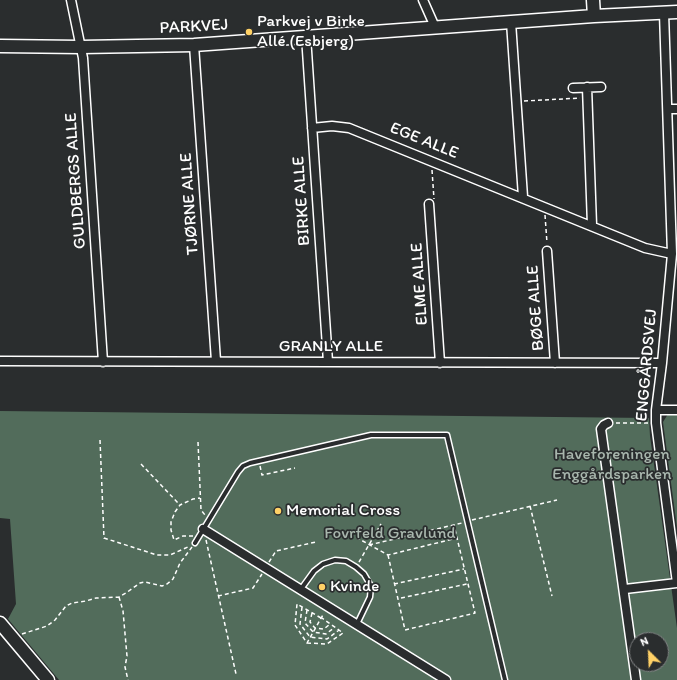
<!DOCTYPE html>
<meta charset="utf-8">
<style>
body{margin:0}
#map{position:relative;width:677px;height:680px;overflow:hidden;background:#2a2d2e;font-family:Itim,sans-serif}
canvas{display:block}
.north{position:absolute;left:629px;top:632px;width:40px;height:40px;box-sizing:border-box;background:#2a2d2e;border:1px solid #7f8182;border-radius:50%;rotate:336deg;font-size:11px;font-weight:700;line-height:16px;text-align:center;color:#fff}
.north::after{content:'';display:block;margin:auto;width:14px;height:18px;background:#ffd166;clip-path:polygon(50% 0,100% 100%,50% 72%,0 100%)}
</style>
<div id="map">
<canvas width="677" height="680"></canvas>
<div class="north">N</div>
</div>
<script>
const g = document.querySelector('canvas').getContext('2d');
g.lineJoin = 'round';
function fillPath(path, color) {
  g.fillStyle = color;
  g.fill(path, 'evenodd');
}
function toPath(rows) {
  const path = new Path2D();
  for (const r of rows) {
    path.moveTo(r[0], r[1]);
    for (let i = 2; i < r.length; i += 2) path.lineTo(r[i], r[i + 1]);
  }
  return path;
}
function stroke(path, color, width, dash) {
  g.strokeStyle = color;
  g.lineWidth = width;
  g.lineCap = dash ? 'butt' : 'round';
  g.setLineDash(dash || []);
  g.stroke(path);
}
function write(font, color, halo, rows, align = 'center') {
  g.font = font + ' Itim,sans-serif';
  g.lineWidth = 3.5;
  g.setLineDash([]);
  g.textBaseline = 'middle';
  g.strokeStyle = halo;
  g.fillStyle = color;
  for (const [text, x, y, turn = 0] of rows) {
    g.save();
    g.translate(x, y);
    g.rotate((+turn || 0) * Math.PI / 180);
    g.textAlign = isNaN(turn) ? turn : align;
    if (halo) g.strokeText(text, 0, 0);
    g.fillText(text, 0, 0);
    g.restore();
  }
}
fillPath(toPath([
 [0,411,649,418,650,436,677,628,677,680,59,680,8,619,16,604,10,519,0,518],
 [637,640,661,640,661,664,637,664],
 [668,414,677,414,677,528,663,422]
]), '#526c5b');
const lane = toPath([
 [195,543,238,472,243,466,250,463,371,435,447,435,505,680],
 [301,589,314,571,323,564,335,560,346,561,356,567,364,574,371,586,370,597,357,624]
]);
const street = toPath([
 [71,0,83,58,103,362],
 [423,0,435,27],
 [664,13,672,254,662,363,656,410,656,423,677,583],
 [511,22,523,197],
 [306,36,328,362],
 [194,45,216,361],
 [587,87,592,225],
 [573,88,601,87],
 [668,109,677,109],
 [312,128,332,126,349,128,645,248,672,254],
 [429,204,440,363],
 [547,251,555,363],
 [0,361,662,363],
 [656,410,677,410],
 [608,423,604,425,601,429,636,680],
 [203,529,446,680],
 [625,589,677,583]
]);
const secondary = toPath([
 [593,0,594,16],
 [0,46,81,47,194,45,594,16,677,12],
 [0,623,48,680]
]);
stroke(lane, '#fff', 7);
stroke(street, '#fff', 11);
stroke(secondary, '#fff', 15);
stroke(toPath([
 [524,101,580,98],
 [432,170,434,199],
 [545,215,547,243],
 [616,423,648,423],
 [100,440,104,538,157,555,170,555,190,546],
 [198,442,201,510,205,515],
 [141,464,180,505],
 [260,466,262,475,295,468],
 [530,506,552,596],
 [472,520,557,500],
 [350,534,388,555,457,538,454,525],
 [193,536,183,536,174,540,171,530,171,522,175,512,180,505,193,499,200,498],
 [206,540,236,674],
 [369,545,462,523],
 [388,555,405,630,475,613,457,538],
 [269,562,276,551,316,542],
 [359,562,381,524],
 [394,584,464,569],
 [218,596,253,588,262,574],
 [119,597,123,611,127,656,125,667,128,680],
 [401,598,467,584],
 [302,607,300,624,310,637,327,639,339,630],
 [307,610,305,623,313,632,326,634,335,627],
 [312,613,310,622,315,628,324,629,330,624],
 [321,618,297,604,295,625,307,643,324,613],
 [22,634,47,626,55,620,66,606,72,603,86,601,96,598,119,597,126,593,140,583,145,582,162,586,167,584,173,579,180,563,192,547],
 [307,643,327,644,343,633,322,618]
]), '#fff', 1.5, [4, 3]);
stroke(lane, '#2a2d2e', 4);
stroke(street, '#2a2d2e', 8);
stroke(secondary, '#2a2d2e', 12);
for (const [x, y, r, color] of [
 [249,32,4,"#ffd166"],
 [278,511,4,"#ffd166"],
 [322,587,4,"#ffd166"]
]) {
  const dot = new Path2D();
  dot.arc(x, y, r, 0, 2 * Math.PI);
  g.fillStyle = color;
  g.fill(dot);
  stroke(dot, '#2a2d2e', 1.5);
}
write('17px', '#fff', '#2a2d2e', [
 ["Parkvej v Birke",257,22],
 ["Allé (Esbjerg)",257,42],
 ["Memorial Cross",286,511],
 ["Kvinde",330,587]
], 'left');
write('17px', '#fff', '#2a2d2e', [
 ["PARKVEJ",194,27,-3],
 ["EGE ALLE",424,141,22],
 ["GULDBERGS ALLE",76,181,-94],
 ["BIRKE ALLE",302,201,-94],
 ["TJØRNE ALLE",190,204,-94],
 ["ELME ALLE",420,284,-94],
 ["BØGE ALLE",536,308,-94],
 ["GRANLY ALLE",331,347],
 ["ENGGÅRDSVEJ",647,365,-85]
]);
write('17px', '#a8b6ad', '#2a2d2e', [
 ["Haveforeningen",612,455],
 ["Enggårdsparken",612,475],
 ["Fovrfeld Gravlund",390,534]
]);
</script>
